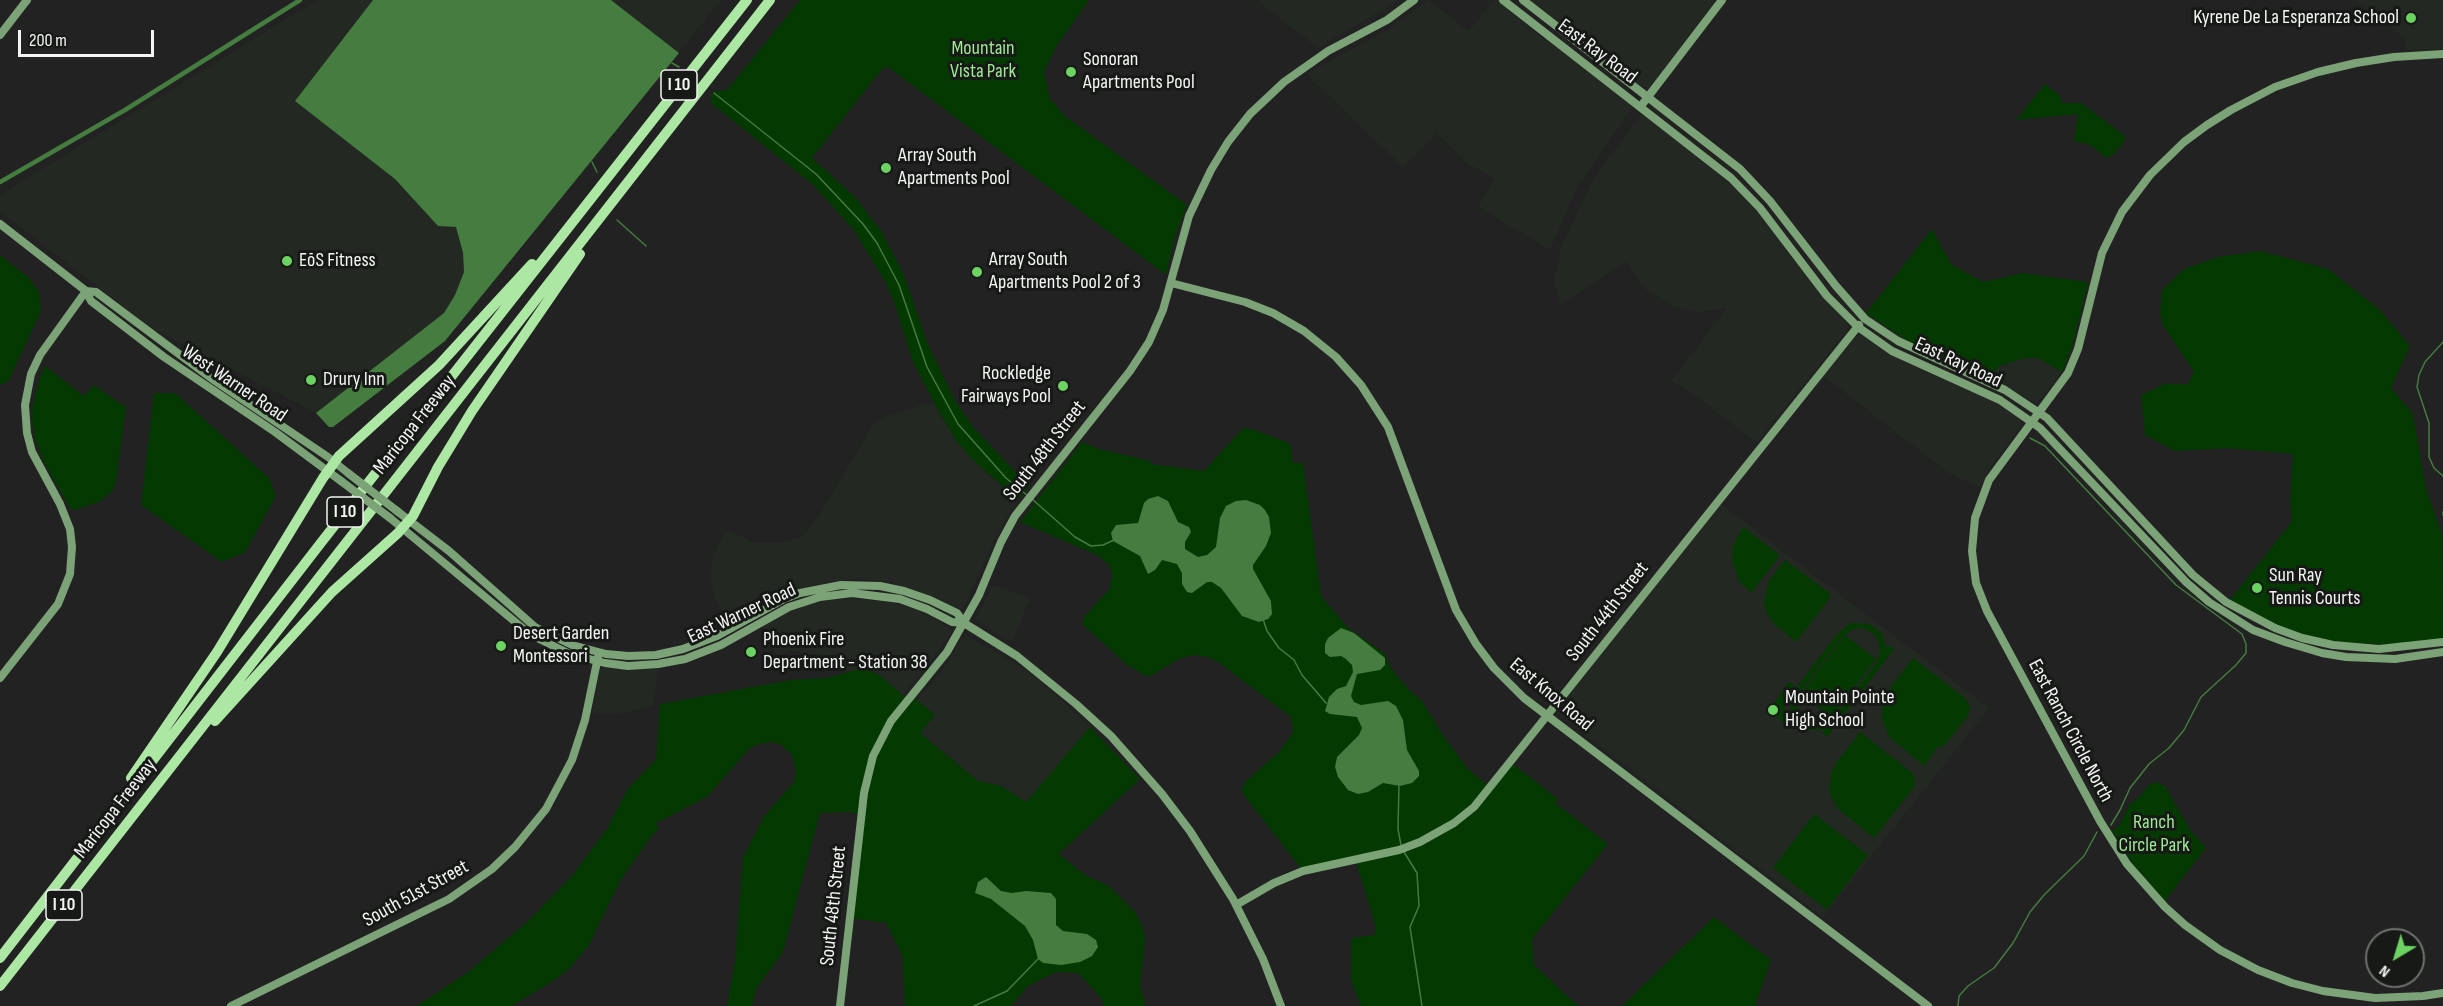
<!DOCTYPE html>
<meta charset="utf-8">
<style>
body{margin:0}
#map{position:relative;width:2443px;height:1006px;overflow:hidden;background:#212221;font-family:"Sofia Sans Condensed",sans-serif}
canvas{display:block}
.north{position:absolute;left:2365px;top:928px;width:60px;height:60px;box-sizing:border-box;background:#171917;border:2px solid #6f716f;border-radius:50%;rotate:218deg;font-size:16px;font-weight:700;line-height:24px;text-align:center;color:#f4f5f4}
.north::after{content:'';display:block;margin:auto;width:21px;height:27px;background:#6cd362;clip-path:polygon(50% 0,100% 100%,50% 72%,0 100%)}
.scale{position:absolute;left:18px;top:30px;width:136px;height:27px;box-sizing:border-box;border:3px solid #f4f5f4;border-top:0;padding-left:8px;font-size:18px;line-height:21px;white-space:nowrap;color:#f4f5f4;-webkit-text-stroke:4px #171917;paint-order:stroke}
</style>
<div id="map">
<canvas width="2443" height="1006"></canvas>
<div class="north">N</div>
<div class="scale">200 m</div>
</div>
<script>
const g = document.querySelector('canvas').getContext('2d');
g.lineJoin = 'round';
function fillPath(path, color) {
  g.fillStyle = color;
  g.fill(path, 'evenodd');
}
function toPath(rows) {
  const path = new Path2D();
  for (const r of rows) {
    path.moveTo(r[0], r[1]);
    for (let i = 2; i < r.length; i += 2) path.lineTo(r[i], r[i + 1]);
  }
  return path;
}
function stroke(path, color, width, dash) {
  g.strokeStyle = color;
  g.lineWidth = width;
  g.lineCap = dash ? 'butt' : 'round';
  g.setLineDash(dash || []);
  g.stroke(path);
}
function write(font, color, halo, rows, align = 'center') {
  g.font = font + ' "Sofia Sans Condensed",sans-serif';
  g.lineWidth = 6;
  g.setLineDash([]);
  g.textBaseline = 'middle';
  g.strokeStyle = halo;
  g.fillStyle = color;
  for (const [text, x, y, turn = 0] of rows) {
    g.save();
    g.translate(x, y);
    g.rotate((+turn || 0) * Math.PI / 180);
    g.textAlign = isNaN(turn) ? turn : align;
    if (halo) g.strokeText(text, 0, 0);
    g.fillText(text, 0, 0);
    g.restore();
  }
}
fillPath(toPath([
 [317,0,373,0,295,101,395,179,438,226,456,227,463,253,464,272,455,295,444,313,316,413,153,329,0,212,0,195],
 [611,0,721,0,679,53],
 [1256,0,1399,0,1318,48],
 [1428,0,1469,31,1494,0,1497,0,1544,40,1559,47,1632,104,1630,112,1578,185,1550,250,1478,207,1495,179,1465,162,1437,133,1403,167,1306,74,1389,29],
 [1529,0,1717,0,1651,85,1647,88,1641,86,1629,73],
 [2355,0,2443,0,2443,49,2406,50,2403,36],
 [1645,115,1693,151,1730,185,1737,188,1780,238,1783,247,1791,257,1803,268,1848,325,1847,330,1758,441,1752,440,1698,397,1671,381,1727,308,1698,312,1672,306,1645,289,1626,262,1559,306,1554,278,1562,245,1591,184,1606,161,1640,116],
 [1856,336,1863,336,1901,360,1994,402,2019,416,2022,420,2021,426,1993,463,1980,487,1950,474,1823,376],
 [2025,358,2038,358,2062,372,2037,403,1991,379,1999,366],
 [933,402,957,442,991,478,1018,500,997,534,963,609,959,610,892,582,858,578,812,585,788,592,765,602,733,621,728,620,717,603,710,580,713,555,726,530,756,543,785,542,802,536,818,517,873,425,888,415],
 [1721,504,1989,708,1823,917,1558,714,1558,709],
 [994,585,1030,598,1015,636,1010,642,978,621,976,617],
 [858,599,884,601,917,610,950,628,951,632,924,671,902,695,881,676,864,668,845,673,840,657,787,651,777,656,762,625,792,610,812,604,830,600],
 [968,637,1014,662,1050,690,1090,727,1027,803,1001,786,978,781,919,732,935,715,917,700,943,669,962,639],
 [659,667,653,706,617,714,592,714,600,671,603,668]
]), '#232922');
fillPath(toPath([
 [800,0,1089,0,1056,47,1044,72,1050,99,1066,117,1187,205,1175,237,1166,275,888,67,882,69,812,158,855,197,881,231,904,275,927,342,954,399,973,427,1021,478,1030,485,1018,500,974,461,957,442,938,410,913,362,894,302,885,281,853,229,812,184,711,103,711,96,715,91,727,90],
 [2045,84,2060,96,2062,103,2081,103,2125,136,2125,140,2114,154,2106,158,2090,145,2074,141,2078,114,2016,120],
 [1932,229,1951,264,1983,282,2022,273,2088,282,2072,348,2062,372,2038,358,2025,358,1999,366,1991,379,1909,342,1866,313],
 [2260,251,2328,269,2380,310,2410,346,2391,388,2413,414,2426,489,2442,534,2443,638,2388,645,2331,641,2308,636,2269,622,2230,600,2292,521,2290,502,2293,454,2227,448,2175,451,2145,435,2141,395,2164,384,2188,384,2194,372,2162,324,2160,313,2162,290,2184,269,2218,257],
 [0,255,29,278,39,292,41,311,8,382,0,385],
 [45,366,84,396,94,385,119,403,126,406,116,483,112,491,99,502,75,510,70,508,44,462,35,439,32,418,33,404,40,377],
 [154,393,175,393,269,478,276,496,245,552,222,562,141,505],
 [1243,428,1255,430,1291,444,1293,463,1303,463,1321,596,1348,628,1384,653,1391,668,1409,690,1422,701,1444,737,1469,770,1490,787,1510,762,1558,799,1555,803,1608,844,1532,939,1534,965,1578,1006,1361,1006,1351,981,1351,938,1375,935,1375,924,1355,859,1303,871,1243,794,1242,788,1246,781,1280,751,1293,732,1291,717,1218,662,1207,657,1194,655,1181,658,1148,677,1127,665,1082,624,1085,616,1110,588,1112,573,1108,564,1097,555,1020,522,1082,442,1099,449,1150,461,1151,464,1204,471],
 [1743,527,1778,554,1778,558,1751,593,1739,581,1732,561,1733,546],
 [1785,560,1829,593,1830,598,1796,642,1774,624,1767,614,1764,603,1769,580],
 [1850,623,1870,624,1882,634,1886,648,1889,646,1894,649,1827,737,1822,733,1824,730,1807,730,1796,721,1791,710,1791,695,1837,634],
 [1864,628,1875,635,1878,640,1880,651,1877,662,1833,719,1821,724,1808,722,1803,718,1797,708,1801,691,1843,636,1853,629],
 [1845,635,1876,659,1832,718,1801,694],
 [1913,658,1965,698,1970,707,1968,716,1942,748,1938,746,1924,766,1889,737,1882,719,1882,706,1886,693],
 [863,668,881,676,902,695,917,700,935,715,920,733,978,781,1001,786,1026,802,1090,727,1140,779,1059,854,1085,875,1109,886,1135,912,1143,927,1145,940,1140,986,1146,1006,1104,1006,1101,998,1078,973,1056,972,1028,986,1011,1006,905,1006,902,955,886,923,850,918,860,814,850,812,820,813,783,952,756,989,752,1006,727,1006,735,961,743,857,765,815,794,782,796,772,792,755,780,744,770,742,756,745,749,749,707,797,656,823,659,829,653,834,620,881,589,945,570,968,556,979,512,1006,417,1006,468,972,528,921,570,878,607,829,627,790,656,759,660,704,791,680,826,678],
 [1789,682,1794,685,1784,706,1786,717,1791,722,1789,728,1769,710],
 [1860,732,1911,772,1915,778,1914,787,1874,838,1838,809,1831,797,1829,788,1831,773,1836,763],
 [2156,782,2165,786,2190,830,2206,848,2165,901,2133,864,2112,831,2119,826,2129,805,2139,797,2149,785],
 [1814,814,1868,855,1827,910,1773,868],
 [1714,917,1771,960,1755,1006,1622,1006]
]), '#043901');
fillPath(toPath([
 [373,0,611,0,679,53,445,341,333,427,329,427,316,413,444,313,455,295,464,272,463,253,456,227,438,226,395,179,295,101],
 [1158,496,1168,501,1178,522,1189,527,1191,532,1185,542,1185,549,1198,557,1207,555,1216,547,1220,518,1226,506,1236,501,1246,500,1260,505,1265,510,1269,517,1271,533,1266,546,1253,565,1253,569,1271,601,1272,614,1268,619,1259,622,1242,616,1221,588,1212,582,1207,582,1192,593,1187,592,1182,584,1182,573,1177,564,1162,560,1155,570,1148,574,1140,556,1113,541,1111,533,1116,525,1138,523,1144,503,1148,499],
 [1341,628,1354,633,1385,658,1385,665,1380,670,1357,674,1351,696,1354,702,1361,705,1388,701,1396,706,1403,720,1407,750,1419,771,1419,776,1412,783,1400,786,1383,783,1368,792,1358,794,1348,790,1338,777,1335,767,1337,757,1359,735,1362,728,1357,717,1330,714,1325,711,1329,697,1337,689,1346,686,1353,672,1352,665,1346,659,1341,656,1330,657,1325,653,1325,644,1328,638],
 [986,877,1001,891,1012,893,1026,891,1051,893,1056,899,1056,925,1063,931,1087,934,1096,940,1098,947,1092,956,1080,962,1061,965,1043,963,1038,959,1033,940,1025,926,991,899,975,893,978,882]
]), '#457c3f');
stroke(toPath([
 [672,63,679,67],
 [714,93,816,174,863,224,877,243,899,285,927,367,958,424,1006,478,1028,496],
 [592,162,597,172],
 [617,220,646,246],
 [2443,342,2425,362,2419,375,2417,387,2429,423,2429,457,2434,468,2443,476],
 [2030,438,2045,446,2176,585,2242,634,2246,644,2246,653,2236,665,2201,697,2184,730,2169,748,2149,764,2130,788,2120,810,2111,825],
 [1032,499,1075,537,1091,546,1103,545,1114,540],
 [2443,512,2443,515],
 [1263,619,1267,631,1279,648,1294,660,1302,675,1326,703],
 [1399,784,1398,829,1401,845],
 [1404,852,1417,873,1419,906,1410,927,1422,1006],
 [974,1006,1007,991,1038,959],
 [1958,1006,1959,996,1968,986,1994,968,2013,943,2030,912,2044,895,2084,856,2097,832]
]), '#457c3f', 1.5);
stroke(toPath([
 [0,182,125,110,300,0]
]), '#457c3f', 4.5);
stroke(toPath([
 [1503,0,1731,178,1760,208,1827,296,1858,327,1892,351,2000,400,2040,428,2186,582,2209,602,2253,630,2285,642,2322,653,2346,657,2395,659,2443,652],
 [1523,0,1740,169,1770,201,1836,286,1865,319,1898,341,2005,390,2047,418,2193,575,2226,602,2275,628,2302,638,2333,645,2379,649,2443,642],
 [0,35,27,0],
 [2443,54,2394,57,2356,63,2318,72,2275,87,2231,110,2207,125,2184,142,2150,175,2122,212,2102,253,2078,349,2068,373,1989,480,1975,518,1972,551,1976,583,1987,611,2100,821,2127,864,2165,907,2185,925,2220,950,2258,970,2292,983,2323,991,2375,998,2423,996,2443,993],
 [1641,106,1722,0],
 [0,224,86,291,91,301,164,357,275,432,341,481],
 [1171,283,1245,302,1273,313,1304,331,1336,357,1361,385,1388,427,1456,610,1476,644,1494,668,1524,698,1928,1006],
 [86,291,96,292,215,381,328,457,348,473],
 [397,511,449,551,535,627,572,645,606,654,628,656,656,655,683,649,717,636,784,599,800,593,841,585,880,586,904,591,930,600,957,613,964,623,1017,656,1076,704,1111,736,1162,794,1190,831,1233,899,1263,959,1281,1006],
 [390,518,531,635,570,654,605,663,628,666,658,664,685,659,721,645,789,607,820,597,852,593,900,599,927,609,952,622,964,623],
 [0,678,58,604,70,574,72,547,70,529,60,504,32,452,27,433,25,405,31,374,40,355,86,291],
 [1236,905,1274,883,1303,871,1399,850,1420,842,1454,823,1474,807,1859,325],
 [231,1006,449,899,492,869,515,847,546,809,572,760,585,720,598,657],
 [840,1006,864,793,873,756,891,721,947,652,979,595,1001,542,1015,516,1130,371,1149,342,1163,310,1189,216,1211,170,1228,142,1250,114,1284,82,1328,51,1387,20,1414,0]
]), '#7ca277', 8);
stroke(toPath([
 [215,721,332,592,398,533,413,516,438,467,472,411,580,254],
 [131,778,217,652,323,478,339,456,439,365,532,264],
 [0,958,320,544,747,0],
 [0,986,770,0]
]), '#ace7a4', 10);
stroke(toPath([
 [348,473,397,511],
 [341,481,390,518]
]), '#7ca277', 8);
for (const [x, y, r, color] of [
 [2411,18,6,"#6cd362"],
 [1071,72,6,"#6cd362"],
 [886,168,6,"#6cd362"],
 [287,261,6,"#6cd362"],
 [977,272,6,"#6cd362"],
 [311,380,6,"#6cd362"],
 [1063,386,6,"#6cd362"],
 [2257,588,6,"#6cd362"],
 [501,646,6,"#6cd362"],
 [751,652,6,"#6cd362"],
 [1773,710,6,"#6cd362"]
]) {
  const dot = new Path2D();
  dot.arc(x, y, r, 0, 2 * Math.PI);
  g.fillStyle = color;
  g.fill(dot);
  stroke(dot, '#171917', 2);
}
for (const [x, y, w] of [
 [679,85,36],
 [345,512,36],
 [64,905,36]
]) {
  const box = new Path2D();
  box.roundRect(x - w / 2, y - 15, w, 30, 4.5);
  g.fillStyle = '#171917';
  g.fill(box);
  stroke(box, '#f4f5f4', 1.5);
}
write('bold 18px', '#f4f5f4', null, [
 ["I 10",679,85],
 ["I 10",345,512],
 ["I 10",64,905]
]);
write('20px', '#f4f5f4', '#171917', [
 ["Kyrene De La Esperanza School",2399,18,"right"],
 ["Sonoran",1083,60],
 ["Apartments Pool",1083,83],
 ["Array South",898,156],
 ["Apartments Pool",898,179],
 ["Array South",989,260],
 ["Apartments Pool 2 of 3",989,283],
 ["EōS Fitness",299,261],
 ["Rockledge",1051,374,"right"],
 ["Fairways Pool",1051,397,"right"],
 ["Drury Inn",323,380],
 ["Sun Ray",2269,576],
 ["Tennis Courts",2269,599],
 ["Desert Garden",513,634],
 ["Montessori",513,657],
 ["Phoenix Fire",763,640],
 ["Department - Station 38",763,663],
 ["Mountain Pointe",1785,698],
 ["High School",1785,721]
], 'left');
write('20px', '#9dea94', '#171917', [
 ["Mountain",983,49],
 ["Vista Park",983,72],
 ["Ranch",2154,823],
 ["Circle Park",2154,846]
]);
write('20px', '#f4f5f4', '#171917', [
 ["East Ray Road",1597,52,37],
 ["East Ray Road",1958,363,25],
 ["West Warner Road",234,384,34],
 ["Maricopa Freeway",415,425,-52],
 ["South 48th Street",1045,451,-52],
 ["South 44th Street",1608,612,-52],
 ["East Warner Road",742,614,-25],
 ["East Knox Road",1551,695,40],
 ["East Ranch Circle North",2070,731,62],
 ["Maricopa Freeway",116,809,-52],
 ["South 51st Street",416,894,-29],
 ["South 48th Street",834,906,-84]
]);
</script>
